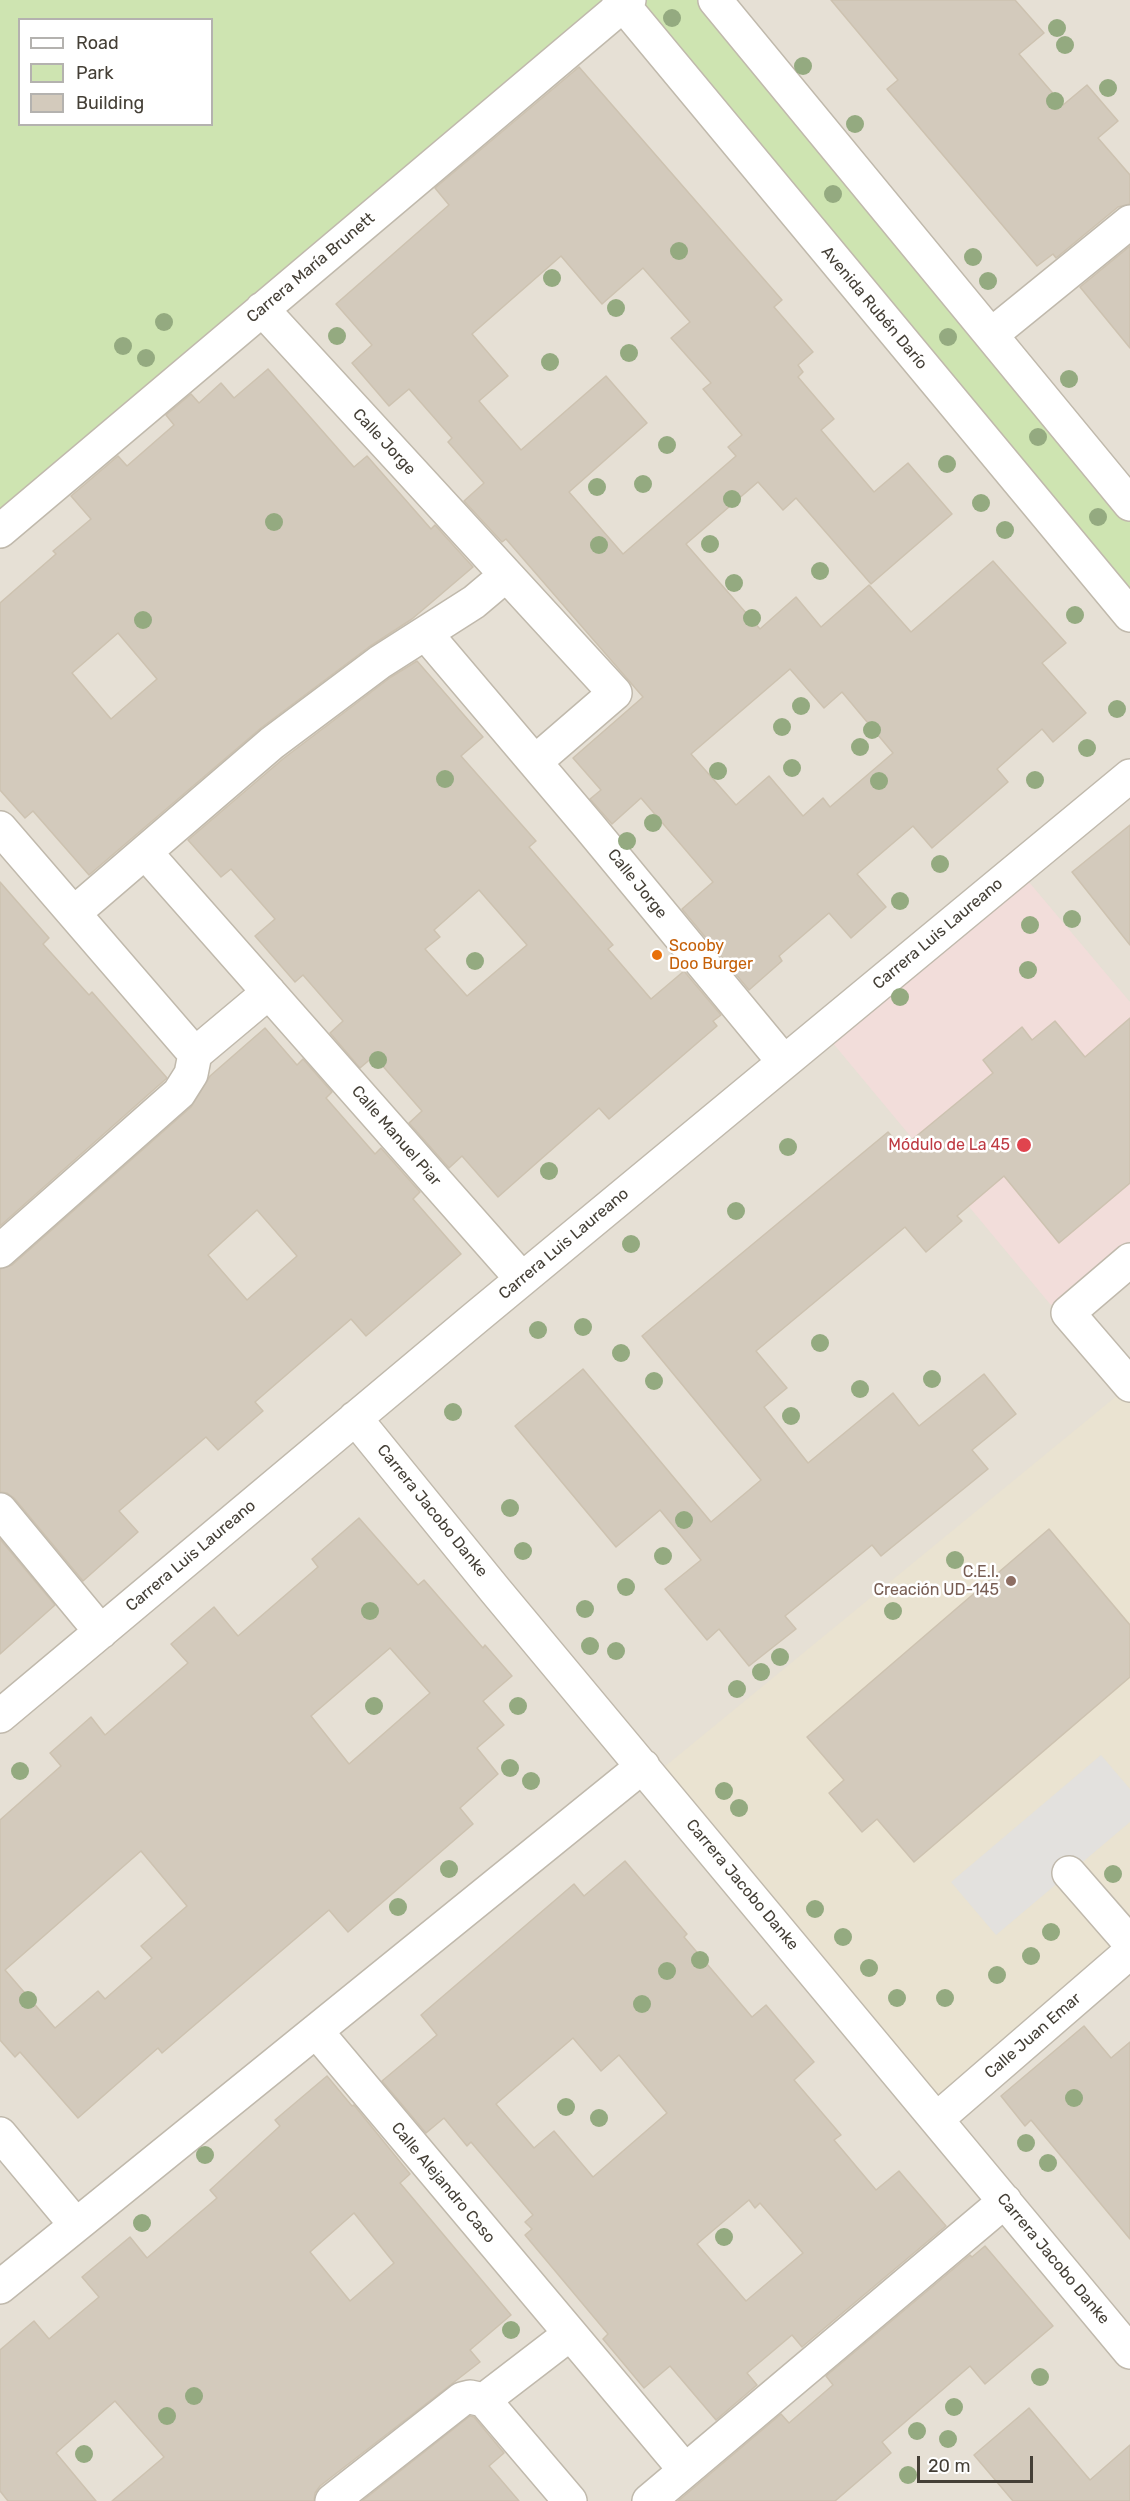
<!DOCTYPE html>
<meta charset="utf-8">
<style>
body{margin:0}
#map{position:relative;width:1130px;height:2501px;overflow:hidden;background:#f2eee6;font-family:Rubik,sans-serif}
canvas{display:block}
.legend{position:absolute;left:18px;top:18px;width:195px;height:108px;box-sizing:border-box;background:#fff;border:2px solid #b4b2af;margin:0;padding:8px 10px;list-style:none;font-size:18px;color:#443f36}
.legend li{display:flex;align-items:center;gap:12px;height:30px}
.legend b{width:30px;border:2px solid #b4b2af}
.scale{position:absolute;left:917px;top:2456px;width:116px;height:27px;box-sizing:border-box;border:3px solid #443f36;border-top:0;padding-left:8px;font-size:18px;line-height:21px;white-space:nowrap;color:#443f36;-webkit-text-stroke:4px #fff;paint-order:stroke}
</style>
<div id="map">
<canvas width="1130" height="2501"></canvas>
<ul class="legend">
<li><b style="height:8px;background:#fff"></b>Road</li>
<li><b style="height:16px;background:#cee4b1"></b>Park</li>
<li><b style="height:16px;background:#d3cabc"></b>Building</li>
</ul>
<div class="scale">20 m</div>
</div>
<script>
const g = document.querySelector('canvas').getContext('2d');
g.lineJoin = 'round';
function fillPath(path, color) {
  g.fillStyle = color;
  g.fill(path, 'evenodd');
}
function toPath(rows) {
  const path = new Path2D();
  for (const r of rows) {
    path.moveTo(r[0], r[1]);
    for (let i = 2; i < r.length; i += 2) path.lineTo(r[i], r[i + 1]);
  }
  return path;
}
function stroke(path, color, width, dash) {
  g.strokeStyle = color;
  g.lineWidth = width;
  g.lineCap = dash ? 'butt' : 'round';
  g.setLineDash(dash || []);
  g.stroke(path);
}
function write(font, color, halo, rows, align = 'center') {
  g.font = font + ' Rubik,sans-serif';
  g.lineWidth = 5;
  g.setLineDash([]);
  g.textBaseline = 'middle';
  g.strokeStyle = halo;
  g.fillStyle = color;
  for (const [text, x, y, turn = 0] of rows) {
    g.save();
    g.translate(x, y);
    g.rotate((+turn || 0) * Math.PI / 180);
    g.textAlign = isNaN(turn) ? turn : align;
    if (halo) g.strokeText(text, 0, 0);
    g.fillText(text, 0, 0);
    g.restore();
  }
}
fillPath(toPath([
 [0,0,1130,0,1130,2501,0,2501],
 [20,20,212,20,212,124,20,124]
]), '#e6e0d5');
fillPath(toPath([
 [1130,1385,1130,1952,937,2119,652,1777]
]), '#eae3d1');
fillPath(toPath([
 [1018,869,1130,1002,1130,1260,1068,1313,1050,1304,822,1030]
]), '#f2ddda');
fillPath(toPath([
 [0,0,715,0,1130,504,1130,615,623,5,0,531],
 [20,20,212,20,212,124,20,124]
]), '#cee4b1');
fillPath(toPath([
 [1101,1755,1130,1789,1130,1822,996,1935,951,1882]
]), '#e3e1de');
const building = toPath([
 [831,0,1015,0,1044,33,1019,54,1063,105,1087,85,1118,121,1098,138,1130,175,1130,204,1118,207,1056,258,1053,254,1037,266,887,89,898,80,831,0],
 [579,67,782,300,774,307,813,352,798,365,803,372,798,377,834,419,821,430,874,492,908,463,952,514,871,584,796,498,783,510,758,482,686,544,760,629,796,597,821,627,869,585,911,632,993,561,1066,643,1042,663,1086,713,1053,742,1042,729,997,769,1008,782,932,848,913,826,857,874,886,907,851,938,829,913,779,956,782,961,749,990,682,909,713,882,641,798,612,824,590,799,601,790,573,758,643,697,506,539,502,542,464,501,484,483,448,442,452,438,409,389,389,406,352,363,372,345,336,304,449,205,435,188,579,67],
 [561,256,602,304,643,268,690,322,671,338,711,383,703,389,742,435,728,447,736,456,623,554,569,492,647,423,606,376,521,450,479,401,508,376,472,334,561,256],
 [790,669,824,708,842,692,893,753,830,807,823,798,803,816,769,776,736,805,691,754,790,669],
 [1130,246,1130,348,1080,287,1130,246],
 [268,369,354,467,367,456,431,529,435,525,473,567,412,619,369,647,261,728,89,875,33,811,25,818,0,790,0,603,56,554,53,551,91,519,71,496,118,456,127,466,174,425,166,415,191,394,199,403,221,383,234,398,268,369],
 [118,633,157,679,111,719,72,673,118,633],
 [417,661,483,737,461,756,536,841,529,847,613,945,608,949,651,999,684,971,721,1015,713,1021,717,1026,609,1119,599,1108,498,1197,462,1156,449,1168,409,1123,422,1111,374,1056,360,1068,330,1033,343,1021,303,975,295,982,255,936,275,919,231,869,221,877,188,840,284,758,391,677,417,661],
 [479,890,527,945,467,996,425,949,440,937,434,930,479,890],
 [1130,825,1130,945,1072,872,1130,825],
 [0,882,49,938,43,944,89,995,92,992,167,1078,0,1226,0,882],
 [1130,1018,1130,1183,1059,1243,1004,1176,957,1216,962,1221,926,1252,905,1227,756,1351,787,1388,764,1407,808,1463,893,1393,919,1426,984,1374,1016,1414,972,1450,988,1469,881,1556,872,1545,785,1616,796,1629,749,1666,719,1629,707,1640,665,1589,701,1560,660,1510,616,1547,515,1426,583,1369,711,1522,761,1480,642,1336,888,1132,902,1148,993,1073,983,1060,1022,1027,1032,1040,1055,1021,1085,1057,1130,1018],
 [265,1028,297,1065,303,1059,332,1092,326,1098,375,1154,381,1148,420,1192,413,1199,461,1254,366,1336,351,1319,255,1402,263,1411,218,1450,206,1437,119,1511,138,1532,83,1581,14,1498,7,1493,0,1492,0,1269,12,1265,191,1107,210,1076,265,1028],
 [257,1210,297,1256,247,1300,208,1255,257,1210],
 [359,1518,418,1585,424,1580,483,1648,485,1645,512,1676,483,1701,504,1725,477,1748,498,1774,460,1808,473,1824,348,1932,329,1910,162,2053,158,2048,78,2118,20,2052,15,2057,0,2040,0,1820,61,1766,50,1753,91,1717,105,1735,188,1663,171,1644,214,1607,238,1636,318,1567,312,1559,359,1518],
 [390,1648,430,1693,349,1764,311,1716,390,1648],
 [141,1851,187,1906,141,1946,152,1958,105,1999,98,1991,55,2028,5,1970,141,1851],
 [1049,1529,1130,1625,1130,1677,914,1862,877,1819,862,1832,829,1793,844,1780,807,1737,1049,1529],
 [0,1539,55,1605,0,1654,0,1539],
 [625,1861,687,1934,684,1937,752,2017,766,2005,814,2062,794,2080,841,2135,834,2140,876,2190,899,2171,946,2226,802,2347,792,2335,747,2373,757,2385,716,2420,670,2366,644,2388,603,2339,608,2334,525,2235,532,2229,525,2222,533,2215,471,2142,467,2146,444,2118,426,2133,382,2081,437,2035,421,2015,574,1884,584,1896,625,1861],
 [573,2038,601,2071,619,2055,667,2113,593,2177,554,2131,534,2148,496,2104,573,2038],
 [749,2200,755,2208,760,2203,803,2253,746,2301,697,2244,749,2200],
 [1084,2026,1111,2058,1130,2042,1130,2239,1031,2120,1025,2126,1001,2096,1084,2026],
 [327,2076,352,2106,354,2105,410,2174,400,2183,511,2315,470,2350,480,2362,320,2486,315,2493,314,2501,112,2501,164,2457,115,2401,56,2453,96,2501,8,2501,0,2491,0,2350,34,2321,49,2339,99,2297,82,2277,130,2237,147,2258,217,2198,210,2190,280,2126,275,2120,327,2076],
 [354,2213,394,2263,350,2301,310,2252,354,2213],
 [985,2246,1053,2326,985,2384,970,2366,882,2442,891,2453,835,2501,678,2501,781,2414,789,2423,833,2385,826,2376,970,2255,972,2257,985,2246],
 [1029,2408,1090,2480,1130,2445,1130,2501,1013,2501,974,2455,1029,2408],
 [470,2416,474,2417,504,2453,489,2466,519,2501,362,2501,470,2416]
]);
fillPath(building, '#d3cabc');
stroke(building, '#cdc2b0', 1.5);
const minor = toPath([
 [619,0,1130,615],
 [715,0,1130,504],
 [262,309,615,693,535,762],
 [991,335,1130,222],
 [0,531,629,0],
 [426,634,588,825,784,1062],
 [0,828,195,1054],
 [145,852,522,1279],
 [74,913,272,743,380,662,474,602,506,575],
 [195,1054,269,992],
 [0,1251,179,1093,191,1074,195,1054],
 [1130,1260,1068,1313,1130,1385],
 [355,1418,495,1590,1130,2352],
 [0,1510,101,1632],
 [0,1716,474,1319,1130,776],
 [1069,1873,1130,1943],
 [316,2031,685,2470],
 [937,2119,1130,1952],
 [0,2134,76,2225],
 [0,2287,643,1766],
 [484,2400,570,2501],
 [484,2400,570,2334],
 [332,2501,462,2399,470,2397,484,2400],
 [649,2501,1005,2201]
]);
stroke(minor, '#c0b9ac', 36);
stroke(minor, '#fff', 33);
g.fillStyle = '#94aa80';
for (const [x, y] of [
 [672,18],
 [1057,28],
 [1065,45],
 [803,66],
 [1108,88],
 [1055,101],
 [855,124],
 [833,194],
 [679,251],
 [973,257],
 [552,278],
 [988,281],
 [616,308],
 [164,322],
 [337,336],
 [948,337],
 [123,346],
 [629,353],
 [146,358],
 [550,362],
 [1069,379],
 [1038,437],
 [667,445],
 [947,464],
 [643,484],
 [597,487],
 [732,499],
 [981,503],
 [1098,517],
 [274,522],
 [1005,530],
 [710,544],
 [599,545],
 [820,571],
 [734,583],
 [1075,615],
 [752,618],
 [143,620],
 [801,706],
 [1117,709],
 [782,727],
 [872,730],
 [860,747],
 [1087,748],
 [792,768],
 [718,771],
 [445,779],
 [1035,780],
 [879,781],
 [653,823],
 [627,841],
 [940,864],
 [900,901],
 [1072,919],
 [1030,925],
 [475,961],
 [1028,970],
 [900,997],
 [378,1060],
 [788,1147],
 [549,1171],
 [736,1211],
 [631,1244],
 [583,1327],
 [538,1330],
 [820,1343],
 [621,1353],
 [932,1379],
 [654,1381],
 [860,1389],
 [453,1412],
 [791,1416],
 [510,1508],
 [684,1520],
 [523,1551],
 [663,1556],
 [955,1560],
 [626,1587],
 [585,1609],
 [370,1611],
 [893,1611],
 [590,1646],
 [616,1651],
 [780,1657],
 [761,1672],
 [737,1689],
 [374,1706],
 [518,1706],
 [510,1768],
 [20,1771],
 [531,1781],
 [724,1791],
 [739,1808],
 [449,1869],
 [1113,1874],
 [398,1907],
 [815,1909],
 [1051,1932],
 [843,1937],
 [1031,1956],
 [700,1960],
 [869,1968],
 [667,1971],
 [997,1975],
 [897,1998],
 [945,1998],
 [28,2000],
 [642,2004],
 [1074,2098],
 [566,2107],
 [599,2118],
 [1026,2143],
 [205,2155],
 [1048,2163],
 [142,2223],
 [724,2237],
 [511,2330],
 [1040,2377],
 [194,2396],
 [954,2407],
 [167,2416],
 [917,2431],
 [948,2439],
 [84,2454],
 [908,2475]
]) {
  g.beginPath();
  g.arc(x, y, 9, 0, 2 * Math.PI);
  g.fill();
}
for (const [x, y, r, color] of [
 [657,955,6,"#e8710a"],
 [1024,1145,8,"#e0444e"],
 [1011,1581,6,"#8d6e63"]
]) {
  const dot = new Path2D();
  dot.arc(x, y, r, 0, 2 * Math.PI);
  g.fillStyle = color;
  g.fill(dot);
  stroke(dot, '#fff', 2);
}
write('16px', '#443f36', '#fff', [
 ["Carrera María Brunett",311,268,-40],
 ["Avenida Rubén Darío",874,308,50],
 ["Calle Jorge",384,442,47],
 ["Calle Jorge",637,884,51],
 ["Carrera Luis Laureano",938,934,-40],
 ["Calle Manuel Piar",396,1136,49],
 ["Carrera Luis Laureano",564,1244,-40],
 ["Carrera Jacobo Danke",432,1511,51],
 ["Carrera Luis Laureano",191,1556,-40],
 ["Carrera Jacobo Danke",742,1885,50],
 ["Calle Juan Emar",1033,2036,-41],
 ["Calle Alejandro Caso",443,2183,50],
 ["Carrera Jacobo Danke",1053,2259,50]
]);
write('16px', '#c56008', '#fff', [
 ["Scooby",669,946],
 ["Doo Burger",669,964]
], 'left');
write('16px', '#be3a42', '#fff', [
 ["Módulo de La 45",1010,1145]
], 'right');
write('16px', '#785e54', '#fff', [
 ["C.E.I.",999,1572],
 ["Creación UD-145",999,1590]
], 'right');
</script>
